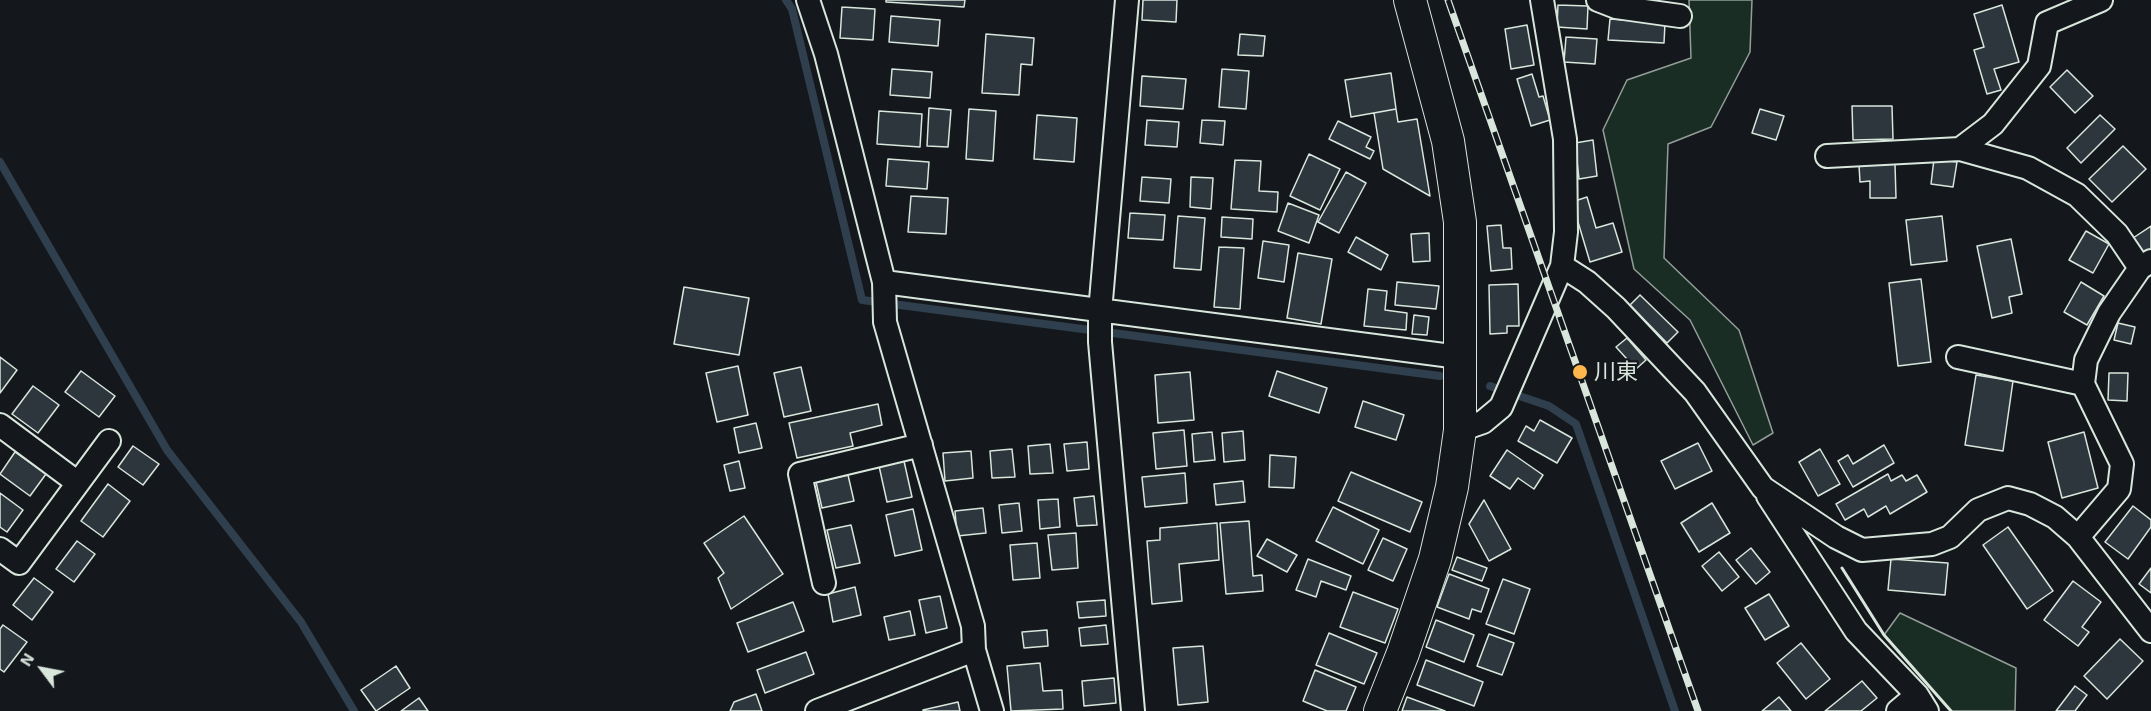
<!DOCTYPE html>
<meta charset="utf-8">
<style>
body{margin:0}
#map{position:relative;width:2151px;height:711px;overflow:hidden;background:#14181c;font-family:"Exo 2",sans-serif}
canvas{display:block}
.north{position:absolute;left:12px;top:639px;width:60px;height:60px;-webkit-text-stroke:4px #14181c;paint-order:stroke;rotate:302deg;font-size:16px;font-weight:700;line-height:24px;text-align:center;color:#d8e6dc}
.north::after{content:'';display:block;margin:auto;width:21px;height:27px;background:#d8e6dc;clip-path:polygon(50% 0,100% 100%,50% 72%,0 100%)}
</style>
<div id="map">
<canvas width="2151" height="711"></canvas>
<div class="north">N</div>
</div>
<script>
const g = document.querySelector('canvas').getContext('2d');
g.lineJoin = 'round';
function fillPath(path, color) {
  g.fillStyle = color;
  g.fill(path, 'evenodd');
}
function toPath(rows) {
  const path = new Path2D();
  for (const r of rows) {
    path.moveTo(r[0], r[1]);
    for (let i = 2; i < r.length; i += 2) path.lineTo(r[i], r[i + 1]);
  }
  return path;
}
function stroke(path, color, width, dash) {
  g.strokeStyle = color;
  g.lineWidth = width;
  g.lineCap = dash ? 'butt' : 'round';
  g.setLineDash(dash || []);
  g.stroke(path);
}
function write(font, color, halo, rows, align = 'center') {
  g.font = font + ' "Exo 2","Noto Sans JP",sans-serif';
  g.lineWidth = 4.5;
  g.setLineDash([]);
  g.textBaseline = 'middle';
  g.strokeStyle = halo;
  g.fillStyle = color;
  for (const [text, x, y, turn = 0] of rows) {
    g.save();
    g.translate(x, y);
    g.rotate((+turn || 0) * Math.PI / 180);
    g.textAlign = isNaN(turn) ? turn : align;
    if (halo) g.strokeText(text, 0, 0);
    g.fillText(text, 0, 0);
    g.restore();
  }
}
const green = toPath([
 [1689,0,1752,0,1750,52,1711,127,1668,144,1664,258,1739,330,1773,433,1753,445,1690,320,1634,269,1603,130,1627,80,1691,58,1689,0],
 [1900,613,2016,668,2015,711,1951,711,1884,635,1900,613]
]);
fillPath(green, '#1a2d24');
stroke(green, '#939e99', 1.5);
stroke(toPath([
 [786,0,792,9,862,300,1440,376],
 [0,162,167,450,301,622,354,711],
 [1490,386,1549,406,1576,424,1675,711]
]), '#2f3f4d', 8);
const building = toPath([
 [886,0,965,0,964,7,886,2,886,0],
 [1143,0,1177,0,1176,22,1142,20,1143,0],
 [1558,5,1588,6,1587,29,1557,27,1558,5],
 [2002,5,2019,62,1994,69,2001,90,1987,94,1974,50,1984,47,1974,14,2002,5],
 [842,7,875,9,873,40,840,38,842,7],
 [891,16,940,20,938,46,889,42,891,16],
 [1610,19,1665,23,1664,43,1608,40,1610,19],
 [1527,25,1534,65,1511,69,1505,29,1527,25],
 [986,34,1034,38,1032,65,1021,64,1019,95,982,93,986,34],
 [1240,34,1265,36,1263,56,1238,55,1240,34],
 [1566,37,1597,39,1595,64,1564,62,1566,37],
 [892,69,932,72,930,98,890,95,892,69],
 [1222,69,1249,71,1246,109,1219,107,1222,69],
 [2067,70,2093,96,2075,113,2050,87,2067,70],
 [1391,73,1396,109,1351,117,1345,80,1391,73],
 [1532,74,1539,97,1543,96,1550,120,1531,126,1517,79,1532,74],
 [1142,76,1186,79,1183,109,1140,106,1142,76],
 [1852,106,1892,106,1893,139,1853,140,1852,106],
 [929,108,951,110,948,147,927,146,929,108],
 [969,109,996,111,993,161,966,159,969,109],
 [1396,109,1398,122,1417,119,1430,196,1383,169,1374,113,1396,109],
 [1760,109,1784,116,1776,140,1752,133,1760,109],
 [879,111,922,114,920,147,877,144,879,111],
 [1037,115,1077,118,1074,162,1034,159,1037,115],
 [2100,115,2115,129,2081,163,2067,148,2100,115],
 [1147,120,1179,122,1177,147,1145,145,1147,120],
 [1202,120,1225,121,1223,145,1200,143,1202,120],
 [1338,121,1371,137,1366,147,1374,151,1370,159,1329,139,1338,121],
 [1593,140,1597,176,1579,179,1575,143,1593,140],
 [2123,146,2146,169,2112,202,2089,179,2123,146],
 [1309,154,1340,169,1320,210,1290,196,1309,154],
 [888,159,929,162,927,189,886,186,888,159],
 [1934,159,1957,162,1953,187,1931,184,1934,159],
 [1235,160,1261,161,1259,191,1278,192,1277,212,1231,209,1235,160],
 [1895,164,1896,198,1870,198,1870,181,1860,182,1859,165,1895,164],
 [1346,172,1366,183,1339,233,1318,222,1346,172],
 [1142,177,1171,179,1169,203,1140,201,1142,177],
 [1191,177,1213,178,1211,209,1190,207,1191,177],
 [911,196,948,198,946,234,908,232,911,196],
 [1587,197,1596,228,1613,223,1622,252,1590,262,1572,202,1587,197],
 [1288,203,1319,215,1309,243,1278,231,1288,203],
 [1130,213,1165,215,1163,240,1128,238,1130,213],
 [1178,216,1205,218,1201,270,1174,268,1178,216],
 [1942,216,1947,261,1911,265,1906,220,1942,216],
 [1222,217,1253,219,1252,239,1221,237,1222,217],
 [1501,225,1503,248,1511,248,1512,269,1491,271,1487,226,1501,225],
 [2151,226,2151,251,2145,255,2133,238,2151,226],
 [2086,231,2109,244,2093,273,2069,260,2086,231],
 [1429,233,1430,261,1413,262,1411,234,1429,233],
 [1356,237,1388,255,1381,270,1348,252,1356,237],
 [2011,239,2022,294,2009,297,2012,313,1992,318,1977,246,2011,239],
 [1263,241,1289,245,1284,282,1258,278,1263,241],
 [1219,247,1244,248,1240,309,1214,307,1219,247],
 [1298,253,1332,259,1321,324,1287,318,1298,253],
 [1921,279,1931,362,1898,366,1889,283,1921,279],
 [1397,282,1439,286,1436,309,1395,305,1397,282],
 [2081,282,2104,296,2087,325,2064,312,2081,282],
 [1518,284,1519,326,1507,326,1507,333,1490,334,1489,285,1518,284],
 [684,287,749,298,739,355,674,344,684,287],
 [1368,289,1387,291,1385,310,1407,313,1406,330,1364,326,1368,289],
 [1640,295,1678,332,1667,343,1630,305,1640,295],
 [1414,315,1429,317,1427,335,1412,334,1414,315],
 [2118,323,2135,327,2131,344,2114,340,2118,323],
 [1627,338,1646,360,1636,369,1616,347,1627,338],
 [0,357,17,370,0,393,0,357],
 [738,366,748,415,717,422,706,373,738,366],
 [801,367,811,411,784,417,774,373,801,367],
 [81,371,115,396,99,417,65,392,81,371],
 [1277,371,1327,388,1319,413,1269,396,1277,371],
 [1190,372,1194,420,1158,423,1155,375,1190,372],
 [2109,373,2128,373,2127,401,2108,400,2109,373],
 [1976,375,2013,381,2003,451,1965,445,1976,375],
 [33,386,59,405,38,433,12,414,33,386],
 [1363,401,1404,415,1396,440,1355,427,1363,401],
 [878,404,882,425,850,433,853,446,797,458,789,423,878,404],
 [1540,420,1572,438,1557,463,1518,441,1526,426,1534,431,1540,420],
 [756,423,762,448,739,453,734,428,756,423],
 [1184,430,1187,466,1156,469,1153,433,1184,430],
 [1243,431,1245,460,1224,462,1222,433,1243,431],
 [1212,432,1215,460,1194,462,1192,434,1212,432],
 [2084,432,2098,488,2062,498,2048,442,2084,432],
 [1087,442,1089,469,1067,471,1064,444,1087,442],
 [1698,443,1712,471,1675,489,1661,461,1698,443],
 [1050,444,1053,473,1030,474,1028,446,1050,444],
 [1884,445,1894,463,1853,487,1838,461,1848,455,1853,464,1884,445],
 [133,446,159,464,143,485,118,467,133,446],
 [1012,449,1015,477,992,478,990,451,1012,449],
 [1820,449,1840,484,1818,496,1799,462,1820,449],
 [1507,450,1543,475,1534,489,1518,478,1510,489,1490,476,1507,450],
 [971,451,973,478,945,481,943,453,971,451],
 [15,452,46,474,30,496,0,474,15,452],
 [1270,455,1296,457,1294,488,1269,487,1270,455],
 [739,461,745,488,730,491,724,465,739,461],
 [904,461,912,497,887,502,879,466,904,461],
 [1351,472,1422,502,1410,532,1338,501,1351,472],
 [1185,473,1187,503,1145,507,1142,477,1185,473],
 [1888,474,1891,481,1902,475,1906,481,1917,475,1927,492,1890,514,1886,506,1868,517,1864,509,1845,520,1836,504,1888,474],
 [848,475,854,501,822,508,816,482,848,475],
 [1243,481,1245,502,1216,505,1214,484,1243,481],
 [108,484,130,501,103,537,81,521,108,484],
 [0,493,23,510,7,532,0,527,0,493],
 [1094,496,1097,525,1077,526,1074,498,1094,496],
 [1058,499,1060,527,1040,529,1038,500,1058,499],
 [1484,500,1511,549,1489,561,1469,524,1484,500],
 [1019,503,1022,531,1002,533,999,505,1019,503],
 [1712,503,1730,533,1699,552,1681,523,1712,503],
 [2133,506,2151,520,2151,527,2128,559,2105,542,2133,506],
 [1333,507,1379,530,1363,564,1316,541,1333,507],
 [983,508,986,533,957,536,955,511,983,508],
 [913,509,922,550,895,556,886,515,913,509],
 [744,516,783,574,731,609,718,578,724,573,704,543,744,516],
 [1249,521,1253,576,1262,575,1263,591,1226,594,1220,523,1249,521],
 [1217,523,1219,560,1179,564,1182,601,1152,604,1147,541,1160,540,1160,528,1217,523],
 [851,525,860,563,836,568,827,530,851,525],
 [2008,527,2053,591,2027,609,1983,545,2008,527],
 [1076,533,1078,568,1052,570,1048,535,1076,533],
 [1383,538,1407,549,1393,581,1368,570,1383,538],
 [1267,539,1297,555,1287,572,1257,556,1267,539],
 [77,541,95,554,74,582,56,569,77,541],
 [1037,543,1040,578,1013,580,1010,545,1037,543],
 [1751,548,1770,572,1756,584,1736,560,1751,548],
 [1719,552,1739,577,1722,591,1702,566,1719,552],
 [1457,557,1487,568,1482,581,1452,570,1457,557],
 [1308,559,1351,576,1346,590,1321,581,1316,597,1296,590,1308,559],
 [1891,559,1948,563,1945,595,1888,590,1891,559],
 [2151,568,2151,593,2139,584,2151,568],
 [1449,574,1489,589,1481,612,1472,609,1469,619,1437,607,1449,574],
 [34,578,53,592,32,620,13,605,34,578],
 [1503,579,1530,589,1514,634,1486,624,1503,579],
 [2073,581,2101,602,2082,627,2089,632,2078,646,2044,620,2073,581],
 [855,587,861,615,833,622,828,594,855,587],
 [1353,592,1398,609,1385,643,1340,627,1353,592],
 [1769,594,1789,626,1765,640,1745,608,1769,594],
 [940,596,947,628,926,633,919,600,940,596],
 [1105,600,1106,616,1079,618,1077,602,1105,600],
 [793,602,804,631,748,652,737,623,793,602],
 [910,611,915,635,889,640,884,617,910,611],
 [1436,620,1474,635,1464,662,1426,647,1436,620],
 [3,625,27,642,4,672,0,669,0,629,3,625],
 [1106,625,1108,644,1081,646,1079,628,1106,625],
 [1047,630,1048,646,1024,648,1022,632,1047,630],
 [1329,633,1377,653,1364,684,1316,665,1329,633],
 [1489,634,1514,643,1502,675,1477,666,1489,634],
 [2120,639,2143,661,2107,699,2084,676,2120,639],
 [1801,643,1830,679,1806,699,1777,663,1801,643],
 [1203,646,1208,702,1178,705,1173,648,1203,646],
 [806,652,814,674,765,693,757,670,806,652],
 [1426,660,1483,682,1474,706,1417,685,1426,660],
 [1040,663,1043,691,1062,690,1063,709,1011,711,1007,666,1040,663],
 [396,666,410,688,376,711,361,690,396,666],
 [1315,670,1356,687,1346,711,1327,711,1303,701,1315,670],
 [1114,678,1116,703,1084,706,1082,681,1114,678],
 [1862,681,1877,698,1861,711,1825,711,1862,681],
 [2075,686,2087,695,2075,711,2056,711,2075,686],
 [756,694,762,711,730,711,734,702,756,694],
 [1407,697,1445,711,1402,711,1407,697],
 [1779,697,1791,711,1762,711,1779,697],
 [419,698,428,711,401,711,419,698],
 [958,702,960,711,923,711,923,710,958,702]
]);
fillPath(building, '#2c363c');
stroke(building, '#d8e6dc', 1.5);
const street = toPath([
 [808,0,826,54,884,282,885,322,973,626,974,650,992,711],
 [1127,0,1100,312,1100,342,1133,711],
 [1598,0,1616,7,1680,16],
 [1960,149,1993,124,2039,66,2047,23,2101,0],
 [1827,156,1960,149,2028,168,2077,195,2117,234,2140,268],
 [1562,266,1587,282,1616,308,1695,392,1763,488,1836,537,1862,550,1932,544,1950,537,1978,510,2008,498,2030,504,2055,517,2078,537,2151,631],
 [884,282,1459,357],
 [1958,357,2083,384],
 [0,425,78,483],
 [1460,430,1483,422,1501,407,1562,266,1566,232,1565,139,1542,0],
 [1768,496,1856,631,1917,695,1927,711],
 [2078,537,2119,489,2122,464,2083,384,2086,360,2109,313,2140,268,2151,261],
 [0,549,19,563,109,441],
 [824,583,800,474,921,445],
 [817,711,974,650],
 [1898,711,1917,695]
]);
const secondary = toPath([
 [1380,711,1403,653,1435,559,1452,487,1460,430,1460,222,1448,141,1410,0]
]);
stroke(street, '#d8e6dc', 26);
stroke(secondary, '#d8e6dc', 34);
stroke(street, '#14181c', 22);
stroke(secondary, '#14181c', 32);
const rail = toPath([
 [1448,0,1698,711]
]);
stroke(rail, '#d8e6dc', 7);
stroke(rail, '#14181c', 4.5, [14]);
stroke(toPath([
 [1842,568,1884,635,1951,711]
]), '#d8e6dc', 3);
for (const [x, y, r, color] of [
 [1580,372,8,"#ffb74d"]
]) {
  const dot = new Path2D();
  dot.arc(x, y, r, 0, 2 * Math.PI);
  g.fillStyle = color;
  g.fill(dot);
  stroke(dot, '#14181c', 2);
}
write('22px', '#d8e6dc', '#14181c', [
 ["川東",1594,372]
], 'left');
</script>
